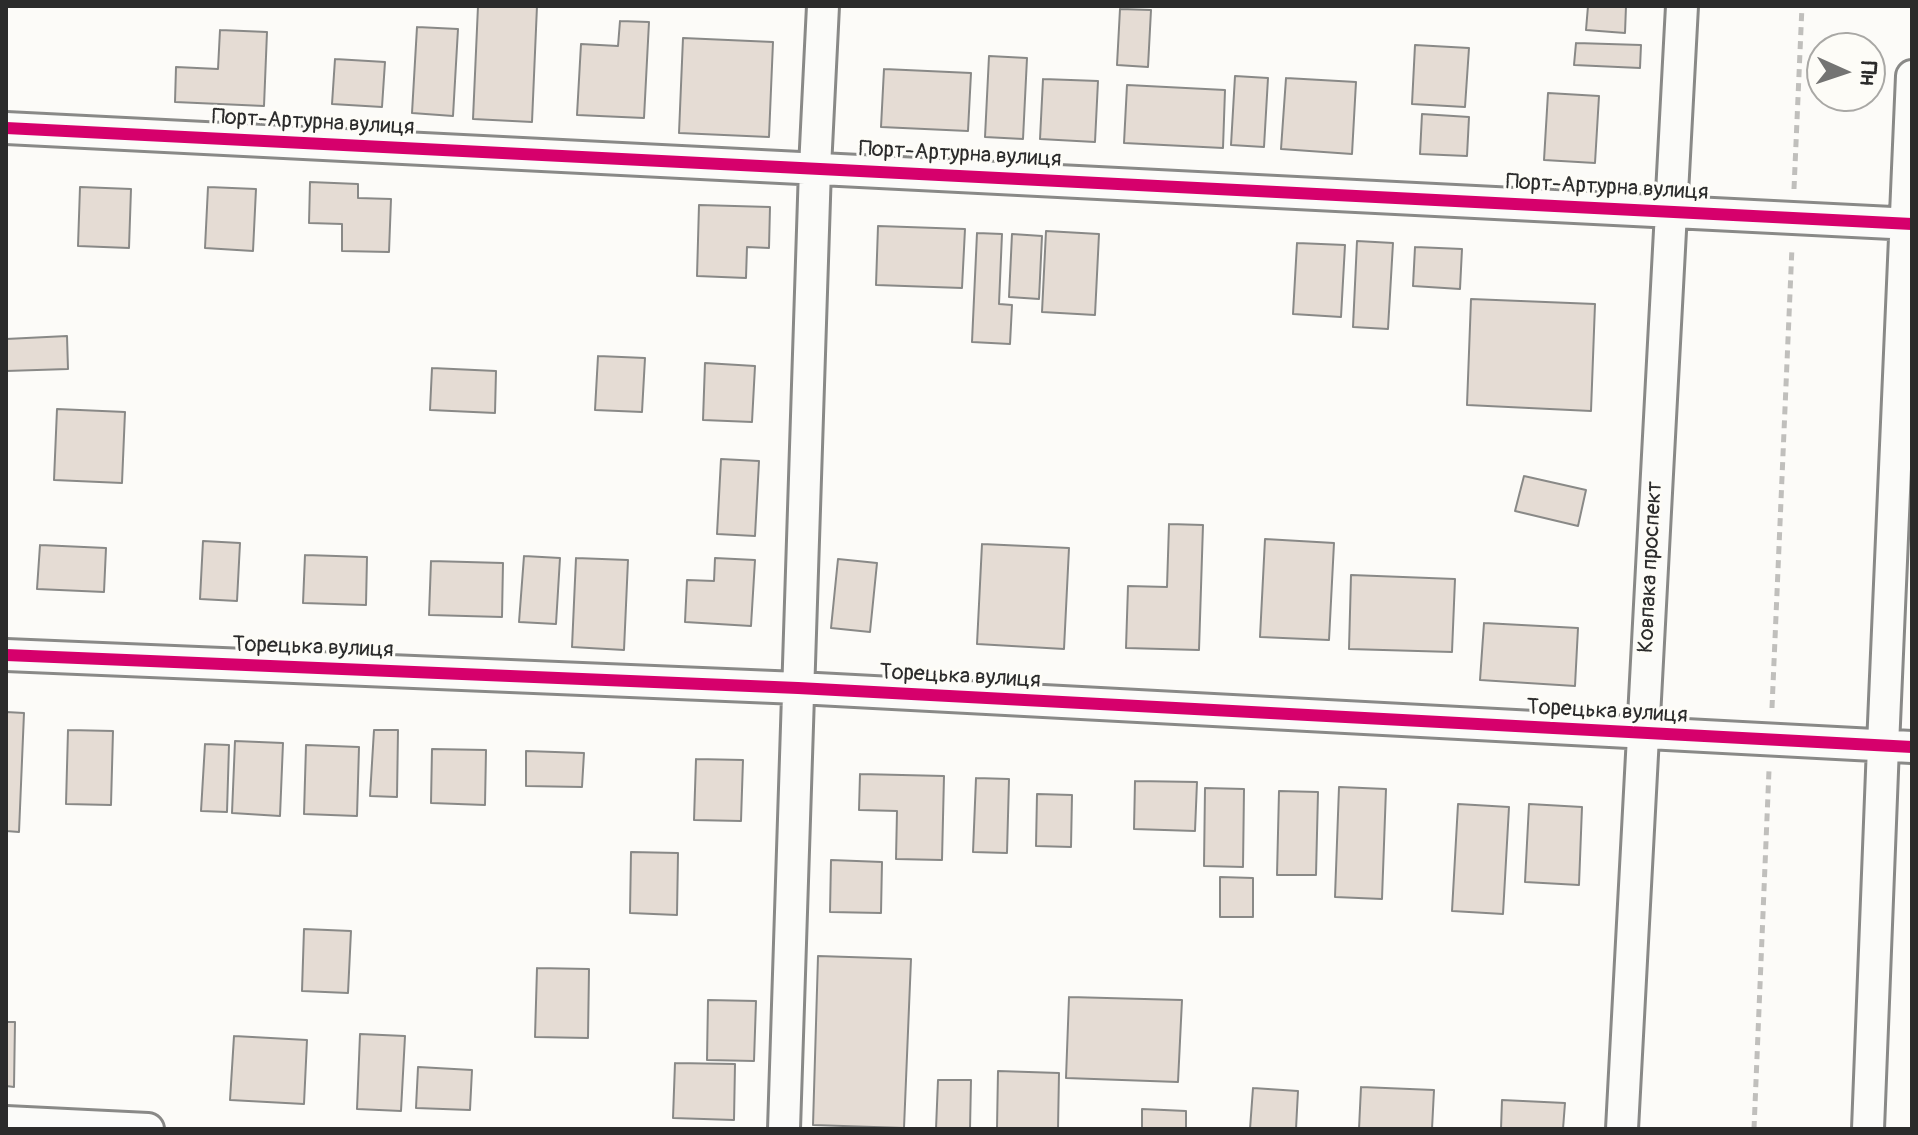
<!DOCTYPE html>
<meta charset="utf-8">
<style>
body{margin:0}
#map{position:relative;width:1918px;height:1135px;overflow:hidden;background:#fcfbf8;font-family:Pangolin,sans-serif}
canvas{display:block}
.frame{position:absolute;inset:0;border:8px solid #2b2b2b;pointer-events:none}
.north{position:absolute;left:1806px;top:32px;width:80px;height:80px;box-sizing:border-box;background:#fdfcf7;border:2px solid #a9a8a5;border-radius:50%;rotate:93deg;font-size:22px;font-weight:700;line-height:32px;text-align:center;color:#2b2b2b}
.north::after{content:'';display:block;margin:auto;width:28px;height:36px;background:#747473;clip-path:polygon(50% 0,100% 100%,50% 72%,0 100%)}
</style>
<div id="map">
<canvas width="1918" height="1135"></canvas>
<div class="frame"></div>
<div class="north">Пн</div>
</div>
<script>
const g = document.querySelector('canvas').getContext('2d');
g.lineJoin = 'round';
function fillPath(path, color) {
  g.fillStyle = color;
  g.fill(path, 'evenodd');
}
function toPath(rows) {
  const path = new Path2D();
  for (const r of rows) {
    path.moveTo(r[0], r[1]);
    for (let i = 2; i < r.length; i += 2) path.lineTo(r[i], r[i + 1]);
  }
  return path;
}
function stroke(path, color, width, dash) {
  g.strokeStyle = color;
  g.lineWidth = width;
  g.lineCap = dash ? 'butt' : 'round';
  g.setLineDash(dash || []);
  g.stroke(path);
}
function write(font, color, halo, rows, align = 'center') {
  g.font = font + ' Pangolin,sans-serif';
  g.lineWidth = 6;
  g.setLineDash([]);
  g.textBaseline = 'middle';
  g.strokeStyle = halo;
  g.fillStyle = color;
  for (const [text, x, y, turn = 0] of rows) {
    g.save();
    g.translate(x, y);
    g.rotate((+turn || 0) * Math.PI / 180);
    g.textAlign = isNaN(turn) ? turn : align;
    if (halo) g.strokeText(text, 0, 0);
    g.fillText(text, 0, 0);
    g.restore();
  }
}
const building = toPath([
 [478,6,537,6,532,122,473,119,478,6],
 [1588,6,1626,6,1625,33,1586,30,1588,6],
 [1120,9,1151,10,1148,67,1117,65,1120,9],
 [620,21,649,22,644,118,577,115,581,44,618,46,620,21],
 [417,27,458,29,453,116,412,113,417,27],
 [220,30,267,32,264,106,175,102,176,67,218,69,220,30],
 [683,38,773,42,769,137,679,133,683,38],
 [1576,43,1641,45,1640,68,1574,65,1576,43],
 [1415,45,1469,48,1465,107,1412,104,1415,45],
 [989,56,1027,58,1023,139,985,137,989,56],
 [335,59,385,62,382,107,332,104,335,59],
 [884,69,971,73,968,131,881,127,884,69],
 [1235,76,1268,78,1264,147,1231,145,1235,76],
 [1286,78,1356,82,1352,154,1281,149,1286,78],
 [1043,79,1098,81,1095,142,1040,139,1043,79],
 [1127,85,1225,90,1223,148,1124,143,1127,85],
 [1548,93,1599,96,1595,163,1544,160,1548,93],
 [1422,114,1469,117,1467,156,1420,154,1422,114],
 [310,182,358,184,358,198,391,199,389,252,342,251,342,224,309,223,310,182],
 [80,187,131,189,129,248,78,246,80,187],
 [208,187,256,189,253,251,205,248,208,187],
 [699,205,770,207,769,248,747,247,746,278,697,276,699,205],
 [878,226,965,229,962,288,876,285,878,226],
 [1046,231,1099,234,1095,315,1042,312,1046,231],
 [977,233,1002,234,999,304,1012,305,1010,344,972,342,977,233],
 [1012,234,1042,236,1039,299,1009,297,1012,234],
 [1357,241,1393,243,1388,329,1353,327,1357,241],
 [1297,243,1345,245,1341,317,1293,314,1297,243],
 [1415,247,1462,249,1460,289,1413,286,1415,247],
 [1471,299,1595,304,1591,411,1467,405,1471,299],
 [67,336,68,369,6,371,6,339,67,336],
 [598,356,645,358,642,412,595,410,598,356],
 [705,363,755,366,752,422,703,420,705,363],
 [432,368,496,371,495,413,430,410,432,368],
 [57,409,125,412,122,483,54,480,57,409],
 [721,459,759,461,755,536,717,534,721,459],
 [1524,476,1586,490,1578,526,1515,511,1524,476],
 [1169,524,1203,525,1199,650,1126,648,1128,586,1167,587,1169,524],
 [1265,539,1334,543,1329,640,1260,637,1265,539],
 [203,541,240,543,237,601,200,599,203,541],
 [982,544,1069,548,1064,649,977,644,982,544],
 [40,545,106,548,104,592,37,589,40,545],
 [305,555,367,557,366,605,303,603,305,555],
 [524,556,560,558,556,624,519,622,524,556],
 [576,558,628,560,624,650,572,647,576,558],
 [715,558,755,560,751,626,685,622,687,580,714,581,715,558],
 [838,559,877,563,870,632,831,628,838,559],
 [431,561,503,563,502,617,429,615,431,561],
 [1351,575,1455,579,1452,652,1349,649,1351,575],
 [1484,623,1578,628,1575,686,1480,680,1484,623],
 [6,712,24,713,19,832,6,831,6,712],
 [68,730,113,731,111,805,66,804,68,730],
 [374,730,398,730,397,797,370,796,374,730],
 [235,741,283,743,280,816,232,813,235,741],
 [205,744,229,745,227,812,201,811,205,744],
 [306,745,359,747,357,816,304,814,306,745],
 [432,749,486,750,485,805,431,803,432,749],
 [526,751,584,753,582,787,526,786,526,751],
 [696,759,743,760,741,821,694,820,696,759],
 [860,774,944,776,942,860,896,859,897,811,859,810,860,774],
 [976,778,1009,779,1007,853,973,852,976,778],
 [1135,781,1197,782,1195,831,1134,829,1135,781],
 [1339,787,1386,789,1382,899,1335,897,1339,787],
 [1205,788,1244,789,1243,867,1204,866,1205,788],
 [1279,791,1318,792,1316,875,1277,875,1279,791],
 [1037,794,1072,795,1071,847,1036,846,1037,794],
 [1458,804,1509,807,1503,914,1452,911,1458,804],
 [1529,804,1582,807,1579,885,1525,882,1529,804],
 [631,852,678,853,677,915,630,913,631,852],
 [831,860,882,862,881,913,830,912,831,860],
 [1220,877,1253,878,1253,917,1220,917,1220,877],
 [304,929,351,931,348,993,302,991,304,929],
 [818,956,911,959,904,1128,813,1125,818,956],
 [537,968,589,969,588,1038,535,1037,537,968],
 [1069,997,1182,1000,1178,1082,1066,1078,1069,997],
 [708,1000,756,1001,754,1061,707,1060,708,1000],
 [6,1022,15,1022,14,1087,6,1086,6,1022],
 [360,1034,405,1036,401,1111,357,1109,360,1034],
 [234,1036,307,1040,304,1104,230,1100,234,1036],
 [675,1063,735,1064,734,1120,673,1118,675,1063],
 [418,1067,472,1070,470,1110,416,1108,418,1067],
 [998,1071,1059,1073,1058,1129,997,1128,998,1071],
 [938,1080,971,1080,970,1129,936,1129,938,1080],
 [1361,1087,1434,1090,1432,1129,1359,1129,1361,1087],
 [1253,1088,1298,1091,1296,1129,1250,1129,1253,1088],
 [1502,1100,1565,1103,1563,1129,1501,1129,1502,1100],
 [1142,1109,1186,1111,1186,1129,1142,1129,1142,1109]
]);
fillPath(building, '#e5dcd4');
stroke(building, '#898987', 2);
const street = toPath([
 [6,128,1912,224],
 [6,655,798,688,1912,747],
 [6,1122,148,1129],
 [784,1129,815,168,823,6],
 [1622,1129,1682,6],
 [1868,1129,1883,746,1912,76]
]);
stroke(street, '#898987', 36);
stroke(toPath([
 [1794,189,1802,6],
 [1772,708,1792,247],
 [1754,1129,1769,770]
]), '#c0bfbc', 5, [8, 6]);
stroke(street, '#fbfbf9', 30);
stroke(toPath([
 [6,128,1912,224],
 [6,655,798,688,1912,747]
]), '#d6006c', 12);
write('22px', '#2b2b2b', '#fdfcf7', [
 ["Порт-Артурна вулиця",313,123,3],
 ["Порт-Артурна вулиця",960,155,3],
 ["Порт-Артурна вулиця",1607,188,3],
 ["Ковпака проспект",1651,567,-87],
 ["Торецька вулиця",313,648,2],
 ["Торецька вулиця",960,677,3],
 ["Торецька вулиця",1607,712,3]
]);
</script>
